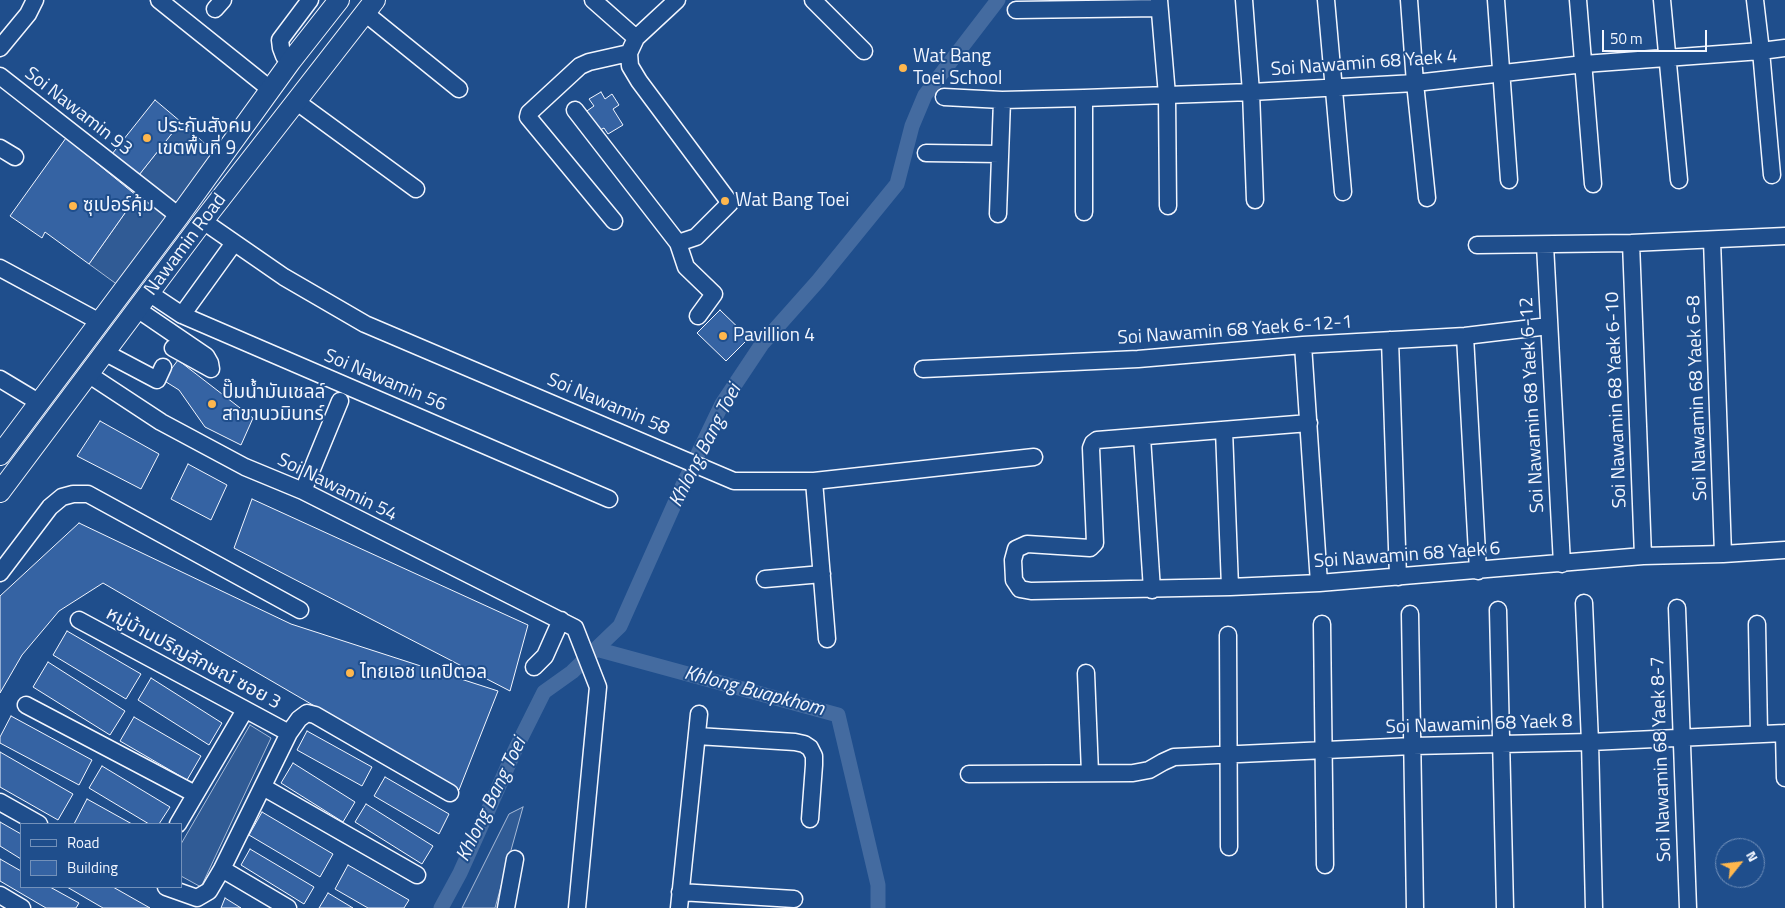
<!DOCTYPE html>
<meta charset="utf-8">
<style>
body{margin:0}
#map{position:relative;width:1785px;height:908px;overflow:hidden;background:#1f4e8c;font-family:"Titillium Web",sans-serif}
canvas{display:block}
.legend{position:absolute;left:20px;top:823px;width:162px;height:65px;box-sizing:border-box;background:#1f4e8c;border:1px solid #7391ba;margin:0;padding:6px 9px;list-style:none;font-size:15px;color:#f2f6ff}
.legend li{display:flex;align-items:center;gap:10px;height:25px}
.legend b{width:25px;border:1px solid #7391ba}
.north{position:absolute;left:1715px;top:838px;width:50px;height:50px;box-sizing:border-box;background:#1f4e8c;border:1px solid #7391ba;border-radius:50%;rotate:61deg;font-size:14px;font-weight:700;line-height:20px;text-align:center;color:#f2f6ff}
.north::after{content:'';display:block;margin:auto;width:18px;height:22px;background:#ffb74d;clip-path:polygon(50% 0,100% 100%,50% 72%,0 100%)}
.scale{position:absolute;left:1602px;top:30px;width:105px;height:22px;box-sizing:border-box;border:2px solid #f2f6ff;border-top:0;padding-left:6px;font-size:15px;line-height:18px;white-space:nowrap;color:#f2f6ff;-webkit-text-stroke:4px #1f4e8c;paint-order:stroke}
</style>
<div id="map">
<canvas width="1785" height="908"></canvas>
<ul class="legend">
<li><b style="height:6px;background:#1f4e8c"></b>Road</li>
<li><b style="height:14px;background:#3563a3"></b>Building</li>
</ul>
<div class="north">N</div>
<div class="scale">50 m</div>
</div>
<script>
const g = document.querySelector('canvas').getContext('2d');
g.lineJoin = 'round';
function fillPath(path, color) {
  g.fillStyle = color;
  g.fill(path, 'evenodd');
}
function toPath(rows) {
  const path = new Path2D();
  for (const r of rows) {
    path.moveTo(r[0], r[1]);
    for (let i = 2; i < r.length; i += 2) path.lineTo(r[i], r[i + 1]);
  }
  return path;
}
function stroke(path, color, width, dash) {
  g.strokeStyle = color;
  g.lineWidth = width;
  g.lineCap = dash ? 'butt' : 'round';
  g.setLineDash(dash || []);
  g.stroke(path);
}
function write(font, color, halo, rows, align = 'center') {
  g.font = font + ' "Titillium Web","Noto Sans Thai",sans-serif';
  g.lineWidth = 4;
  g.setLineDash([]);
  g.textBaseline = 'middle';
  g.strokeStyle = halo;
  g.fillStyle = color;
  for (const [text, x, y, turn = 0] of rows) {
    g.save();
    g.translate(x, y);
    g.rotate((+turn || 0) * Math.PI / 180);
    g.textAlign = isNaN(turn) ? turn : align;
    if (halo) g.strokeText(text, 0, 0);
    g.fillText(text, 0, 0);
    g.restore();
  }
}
const built = toPath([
 [181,122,220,157,122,288,89,264,137,196,173,215,139,175,181,122],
 [250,725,271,738,201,887,181,876,181,844,250,725],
 [523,807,495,908,462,908,509,814,523,807]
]);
fillPath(built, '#305b95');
stroke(built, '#a8bbd7', 1);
stroke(toPath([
 [596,649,838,715,878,885,878,908],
 [441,908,460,873,516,748,544,692,572,672,620,626,682,487,722,404,762,344,818,281,897,184,912,126,925,95,998,0]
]), '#446ba0', 15);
const building = toPath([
 [601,92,605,99,612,94,619,105,613,109,623,125,608,134,604,128,596,132,584,113,594,106,589,99,601,92],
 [155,100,181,122,139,175,112,154,155,100],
 [66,138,137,196,89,264,45,232,42,238,10,216,66,138],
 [720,310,749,338,726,361,697,333,720,310],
 [178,360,253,418,241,445,205,427,179,390,163,380,178,360],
 [100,421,159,454,141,489,77,456,100,421],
 [188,464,227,485,211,520,171,499,188,464],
 [252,499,528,625,510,691,234,548,252,499],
 [79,523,291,624,498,691,459,790,103,583,59,611,22,655,0,693,0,596,79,523],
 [67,631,141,674,126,699,53,655,67,631],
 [48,662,125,711,110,735,33,687,48,662],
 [151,678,222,723,209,745,138,700,151,678],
 [11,716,92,760,79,785,0,743,0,737,11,716],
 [134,717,201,756,187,780,120,741,134,717],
 [307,731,372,767,362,786,297,750,307,731],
 [0,752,73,794,58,820,0,787,0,752],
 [293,763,355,802,343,822,281,783,293,763],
 [102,766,170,807,159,824,149,824,89,788,102,766],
 [385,777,449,814,439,834,374,796,385,777],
 [87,799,132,824,74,824,87,799],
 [366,804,433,846,422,864,355,822,366,804],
 [262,812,333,854,320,877,249,835,262,812],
 [0,822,21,834,21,859,0,846,0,822],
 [250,849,314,887,304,904,241,865,250,849],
 [0,859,21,871,21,887,50,887,79,903,76,908,46,908,0,881,0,859],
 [348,865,409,900,404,908,368,908,335,889,348,865],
 [67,887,113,887,150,908,103,908,67,887],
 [328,893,353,908,319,908,328,893],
 [225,898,241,908,221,908,225,898]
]);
fillPath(building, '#3563a3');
stroke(building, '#f2f6ff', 1);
const minor = toPath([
 [159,0,270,89],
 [593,0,636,38],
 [813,0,864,51],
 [1159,0,1167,95,1168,206],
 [1244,0,1251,92,1255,200],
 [1326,0,1343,192],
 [1409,0,1415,83,1427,198],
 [1496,0,1509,180],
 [1578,0,1593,184],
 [1662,0,1679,180],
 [1755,0,1761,51,1772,175],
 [215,9,223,0],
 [1016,10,1159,8],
 [365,13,459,89],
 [0,48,28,14,35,0],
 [291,61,284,56,281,48,280,40,310,0],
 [0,76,179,216],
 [944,97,1002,100,1084,98,1251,92,1415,83,1584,64,1761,51,1785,48],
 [297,102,416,189],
 [575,110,678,243,696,237,730,203,639,81,630,66,629,53,636,38,677,0],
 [0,148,15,157],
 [926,153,1000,154],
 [1084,212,1084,98],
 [998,214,1002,100],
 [203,221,284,277,365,324,734,481,814,481,1034,457],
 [614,221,528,117,529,113,580,66,589,62,629,53],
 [1712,240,1723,554],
 [678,243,686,267,714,294,698,316],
 [1631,243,1643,556],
 [1477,245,1631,243,1785,236],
 [1545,245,1562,564],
 [0,268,100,322],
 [149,293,182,315,609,499],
 [137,309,206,356,210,363,211,369,173,348],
 [182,315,234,243],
 [1465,336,1478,571],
 [1390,340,1398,577],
 [1303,345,1319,583],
 [104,352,157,380,163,367],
 [923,369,1138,359,1303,345,1465,336,1549,326],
 [88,374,161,422,245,467,303,491,575,628,598,687,577,908],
 [0,379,40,403],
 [1309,423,1097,440,1093,443,1091,448,1095,543,1090,548,1027,544,1016,549,1013,560,1014,580,1020,589,1031,591,1230,587,1319,583,1643,556,1723,554,1785,550],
 [1224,430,1230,587],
 [1142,437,1152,590],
 [814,481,827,639],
 [303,491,340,401],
 [0,573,50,507,62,497,73,494,88,494,300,610],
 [765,579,822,574],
 [1584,603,1590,742,1594,908],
 [1677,608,1688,908],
 [1498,610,1505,908],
 [1410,614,1415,908],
 [79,620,289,733],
 [1322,624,1325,865],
 [1757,624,1759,733],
 [1228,635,1229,847],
 [534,667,545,656,561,620],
 [1086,673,1090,773],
 [26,705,195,794],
 [1784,733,1785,778],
 [697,736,795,742,804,744,810,748,814,756,814,765,810,819],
 [969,774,1133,773,1149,770,1163,762,1174,757,1413,746,1590,742,1785,733],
 [263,787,417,875],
 [0,802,39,824],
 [178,824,245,710],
 [222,869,288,908],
 [166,887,197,898,209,891,222,869,289,733,299,719,307,713,315,715,450,793],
 [680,892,794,899],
 [0,895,22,908],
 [506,908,515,859],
 [679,908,699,714]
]);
const major = toPath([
 [0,455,179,216,291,61,339,0],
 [0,492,203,221,375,0]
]);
stroke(minor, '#f2f6ff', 19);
stroke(major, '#f2f6ff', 22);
stroke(minor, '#1f4e8c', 16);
stroke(major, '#1f4e8c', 20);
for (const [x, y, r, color] of [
 [903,68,5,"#ffb74d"],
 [147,138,5,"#ffb74d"],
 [725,201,5,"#ffb74d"],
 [73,206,5,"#ffb74d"],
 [723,336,5,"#ffb74d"],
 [212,404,5,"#ffb74d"],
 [350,673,5,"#ffb74d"]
]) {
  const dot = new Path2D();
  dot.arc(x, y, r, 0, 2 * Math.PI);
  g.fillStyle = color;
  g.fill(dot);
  stroke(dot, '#1f4e8c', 2);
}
write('19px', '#f2f6ff', '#1f4e8c', [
 ["Wat Bang",913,57],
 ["Toei School",913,79],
 ["ประกันสังคม",157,127],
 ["เขตพื้นที่ 9",157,149],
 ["Wat Bang Toei",735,201],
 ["ซุเปอร์คุ้ม",83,206],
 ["Pavillion 4",733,336],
 ["ปั๊มน้ำมันเชลล์",222,393],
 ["สาขานวมินทร์",222,415],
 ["ไทยเอช แคปิตอล",360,673]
], 'left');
write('19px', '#f2f6ff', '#1f4e8c', [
 ["Soi Nawamin 68 Yaek 4",1364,64,-4],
 ["Soi Nawamin 93",78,112,38],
 ["Nawamin Road",186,245,-53],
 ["Soi Nawamin 68 Yaek 6-12-1",1235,331,-4],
 ["Soi Nawamin 56",385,381,23],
 ["Soi Nawamin 68 Yaek 6-8",1698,398,-92],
 ["Soi Nawamin 68 Yaek 6-10",1617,400,-92],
 ["Soi Nawamin 58",608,405,23],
 ["Soi Nawamin 68 Yaek 6-12",1533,405,-93],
 ["Soi Nawamin 54",337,488,26],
 ["Soi Nawamin 68 Yaek 6",1407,556,-4],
 ["หมู่บ้านปริญลักษณ์ ซอย 3",193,659,28],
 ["Soi Nawamin 68 Yaek 8",1479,725,-2],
 ["Soi Nawamin 68 Yaek 8-7",1662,759,-92]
]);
write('italic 20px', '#f2f6ff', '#1f4e8c', [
 ["Khlong Bang Toei",706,446,-63],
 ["Khlong Buapkhom",754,692,15],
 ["Khlong Bang Toei",492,800,-64]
]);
</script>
